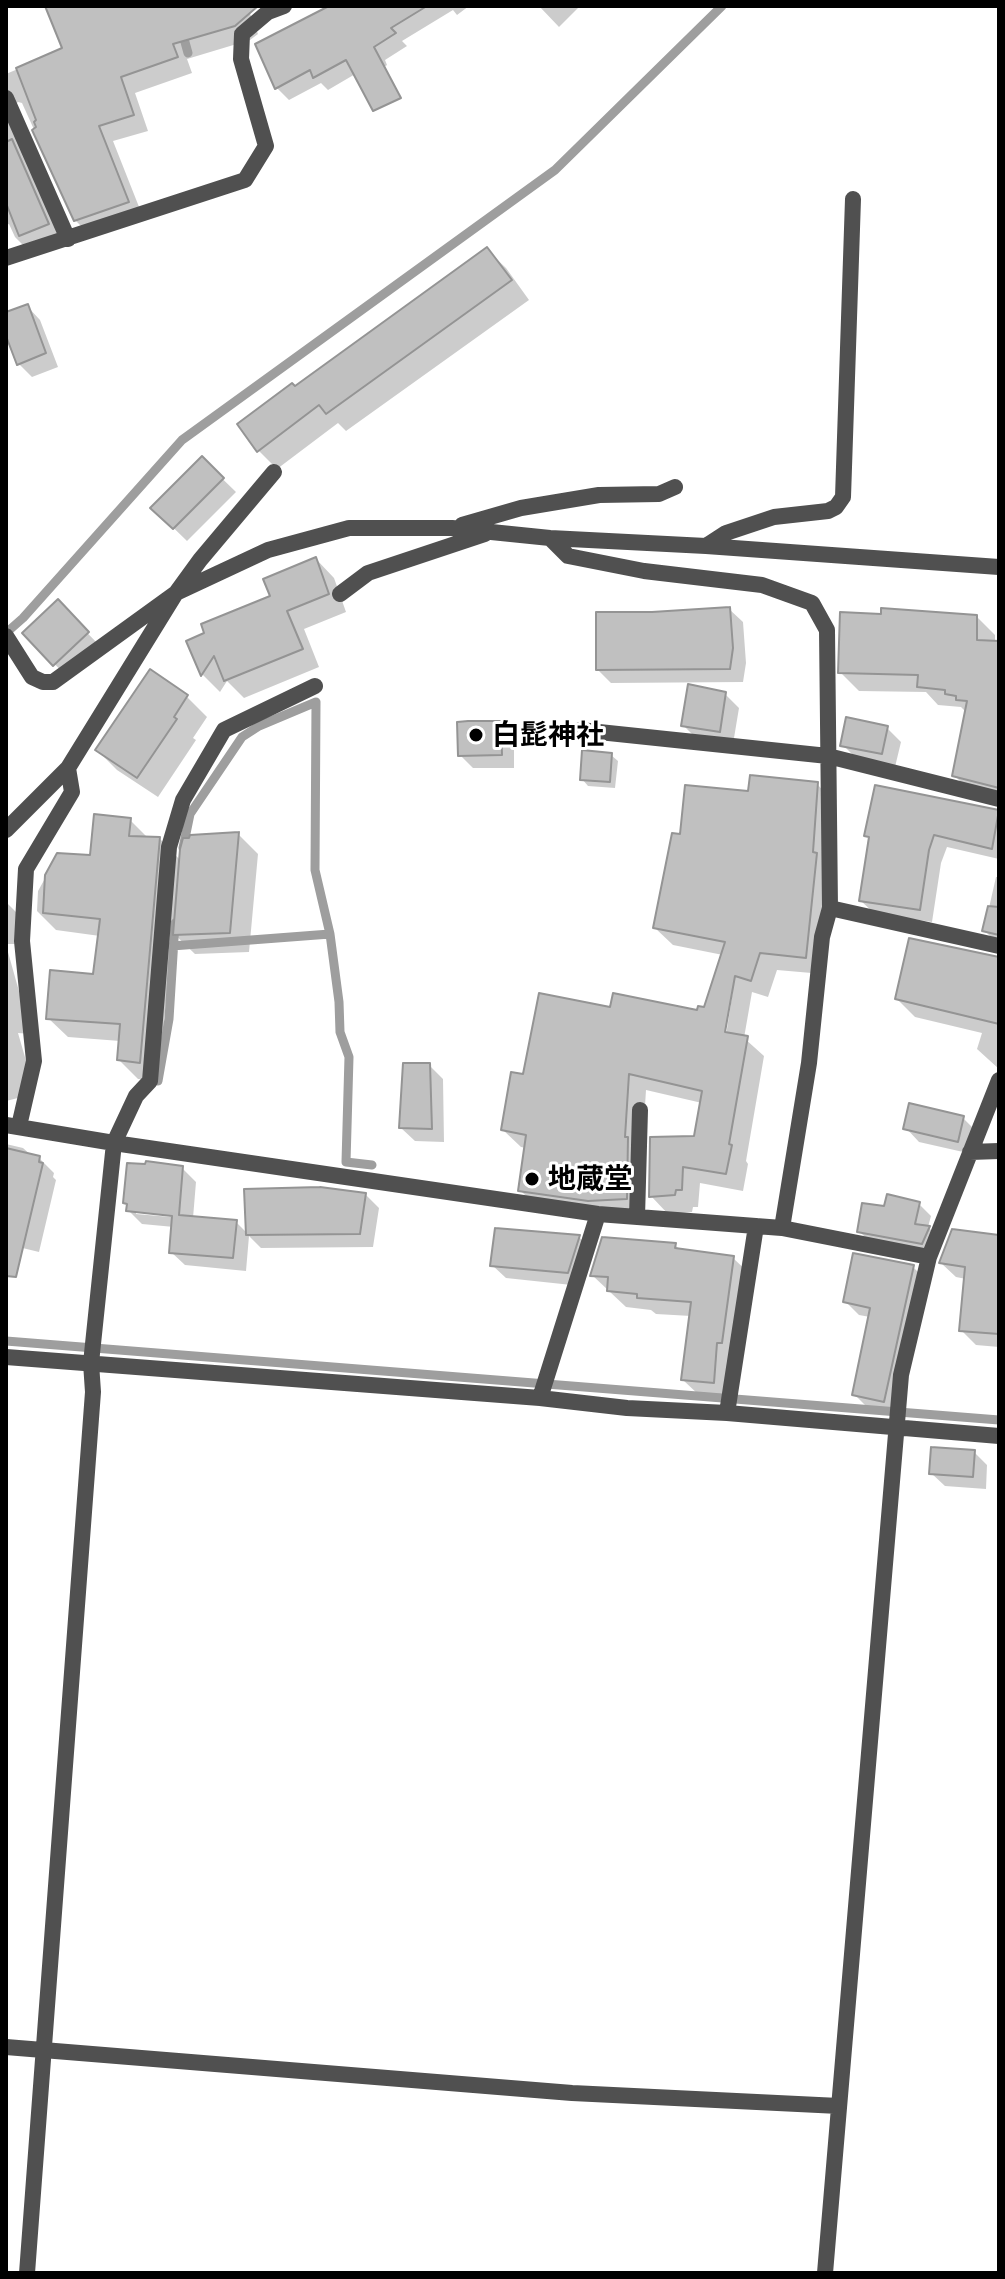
<!DOCTYPE html>
<meta charset="utf-8">
<style>
body{margin:0}
#map{position:relative;width:1005px;height:2279px;overflow:hidden;background:#fff;font-family:"Asap Condensed",sans-serif}
canvas{display:block}
.frame{position:absolute;inset:0;border:8px solid #000;pointer-events:none}
</style>
<div id="map">
<canvas width="1005" height="2279"></canvas>
<div class="frame"></div>
</div>
<script>
const g = document.querySelector('canvas').getContext('2d');
g.lineJoin = 'round';
function fillPath(path, color) {
  g.fillStyle = color;
  g.fill(path, 'evenodd');
}
function toPath(rows) {
  const path = new Path2D();
  for (const r of rows) {
    path.moveTo(r[0], r[1]);
    for (let i = 2; i < r.length; i += 2) path.lineTo(r[i], r[i + 1]);
  }
  return path;
}
function stroke(path, color, width, dash) {
  g.strokeStyle = color;
  g.lineWidth = width;
  g.lineCap = dash ? 'butt' : 'round';
  g.setLineDash(dash || []);
  g.stroke(path);
}
function write(font, color, halo, rows, align = 'center') {
  g.font = font + ' "Asap Condensed","Noto Sans JP",sans-serif';
  g.lineWidth = 6;
  g.setLineDash([]);
  g.textBaseline = 'middle';
  g.strokeStyle = halo;
  g.fillStyle = color;
  for (const [text, x, y, turn = 0] of rows) {
    g.save();
    g.translate(x, y);
    g.rotate((+turn || 0) * Math.PI / 180);
    g.textAlign = isNaN(turn) ? turn : align;
    if (halo) g.strokeText(text, 0, 0);
    g.fillText(text, 0, 0);
    g.restore();
  }
}
fillPath(toPath([
 [47,6,247,6,258,34,250,40,187,59,192,73,135,93,148,131,113,141,143,217,91,236,75,220,22,103,18,102,11,108,63,239,30,252,15,237,9,224,6,225,6,74,65,49],
 [359,6,469,6,457,15,453,10,402,41,407,46,385,60,387,65,365,81,357,73,328,90,321,83,289,100,277,88],
 [539,6,580,6,559,27],
 [487,250,506,268,529,300,346,431,338,423,277,469,258,450,295,388],
 [27,306,40,320,58,367,32,377,19,364,6,330,6,314],
 [202,459,236,492,187,541,153,508],
 [316,559,334,578,346,612,304,629,319,667,244,698,227,681,220,692,203,675,189,642,272,597],
 [57,602,101,647,68,678,25,633],
 [729,609,743,622,746,663,743,682,611,683,598,670],
 [976,616,995,635,995,643,999,643,999,718,966,712,961,707,938,705,926,692,859,691,840,672],
 [150,672,187,697,207,717,193,738,196,740,158,797,117,770,97,750],
 [725,694,739,708,733,744,697,739,683,725],
 [500,723,514,737,514,768,473,768,460,755],
 [887,728,901,742,895,767,856,758,843,745],
 [999,742,999,797,968,789,954,775],
 [611,755,618,761,615,788,588,786,582,779],
 [817,784,834,802,823,974,777,970,768,997,752,992,744,1038,764,1056,746,1161,748,1164,743,1191,700,1183,698,1207,693,1207,692,1212,668,1214,651,1196,696,1138,702,1103,646,1090,642,1154,643,1215,538,1208,520,1190,526,1148,521,1147,503,1130,525,1076,612,1010,699,1013,705,1009,723,955,673,945,655,928,682,837,750,793],
 [733,990,725,1042,721,1042,729,999],
 [877,787,999,811,999,859,947,847,941,863,932,922,874,913,861,901,871,839,867,835],
 [130,820,149,839,160,839,181,861,238,834,258,854,249,952,195,954,172,932,159,1081,138,1079,119,1060,120,1041,68,1037,48,1018,95,976,100,936,56,930,37,911,38,891,58,855,92,857],
 [996,877,999,877,999,945,984,930],
 [6,902,16,912,16,944,6,944],
 [6,945,31,1034,18,1033,31,1078,22,1097,6,1101],
 [999,958,999,1069,977,1049,982,1033,915,1017,897,999],
 [429,1065,443,1079,444,1142,415,1141,401,1128],
 [963,1118,977,1132,972,1154,919,1142,906,1128],
 [6,1144,23,1148,32,1156,39,1158,54,1173,53,1177,56,1180,39,1252,6,1244],
 [182,1168,196,1182,193,1218,236,1222,248,1234,365,1194,379,1208,373,1247,261,1248,249,1236,246,1271,185,1265,171,1252,174,1227,142,1224,128,1210,129,1206,125,1202],
 [136,1210,183,1215,182,1218,136,1214],
 [919,1204,931,1216,928,1227,940,1239,934,1255,871,1243,859,1231,885,1208],
 [579,1237,592,1250,581,1286,506,1278,492,1265],
 [999,1237,999,1347,976,1345,961,1330,966,1279,956,1277,941,1263],
 [675,1245,681,1251,733,1258,750,1274,730,1399,700,1396,683,1380,691,1316,656,1314,651,1310,626,1307,592,1275],
 [913,1267,926,1280,897,1415,867,1407,854,1394,870,1317,859,1315,846,1302],
 [974,1452,987,1465,986,1489,945,1486,931,1473]
]), '#0003');
stroke(toPath([
 [175,6,188,53],
 [6,633,23,618,182,440,555,170,722,6],
 [183,848,190,814,242,737,259,726,316,702,315,870,330,934,339,1002,340,1032,349,1057,346,1162,372,1165],
 [172,946,330,934],
 [158,1081,169,1019,175,923],
 [6,1341,999,1420]
]), '#9e9e9e', 9);
const building = toPath([
 [45,6,258,6,235,26,173,44,178,57,121,77,134,115,99,126,129,202,74,221,32,130,36,127,34,122,36,120,16,68,62,48,45,6],
 [329,6,427,6,391,28,396,33,374,47,401,98,373,111,346,60,313,78,310,70,275,89,255,44,329,6],
 [12,139,49,224,19,236,6,203,6,142,12,139],
 [487,247,512,280,326,414,319,405,257,452,237,424,292,383,295,386,487,247],
 [28,304,46,353,17,365,6,336,6,312,28,304],
 [202,456,224,478,173,529,150,508,202,456],
 [316,557,329,594,287,611,303,649,224,681,214,656,201,676,186,641,204,633,201,624,270,596,263,579,316,557],
 [58,599,89,632,53,666,22,633,58,599],
 [730,607,733,648,730,669,596,670,596,612,652,612,730,607],
 [881,608,977,615,977,640,999,641,999,788,952,776,967,701,956,700,956,696,945,694,945,690,917,687,918,675,838,673,840,612,881,614,881,608],
 [150,669,188,695,174,717,177,719,137,778,95,750,150,669],
 [688,684,726,692,720,732,681,726,688,684],
 [846,717,888,726,882,754,840,746,846,717],
 [468,721,501,721,502,755,458,756,457,722,468,721],
 [582,750,612,753,610,782,580,780,582,750],
 [750,775,818,782,813,852,817,853,806,958,760,953,751,981,735,976,725,1032,748,1036,729,1144,732,1145,726,1174,683,1167,682,1190,676,1190,675,1195,649,1197,650,1137,694,1136,702,1091,629,1074,625,1137,628,1137,627,1199,588,1201,518,1191,526,1135,501,1130,511,1072,523,1074,539,993,610,1007,613,993,697,1010,698,1006,704,1007,725,942,653,928,672,833,680,834,685,785,748,791,750,775],
 [875,785,999,810,992,849,934,835,929,850,920,910,859,901,869,837,864,836,875,785],
 [94,814,131,818,129,836,160,837,140,1063,117,1060,120,1024,46,1019,50,970,93,974,100,919,43,913,45,875,57,853,90,855,94,814],
 [239,832,230,933,173,935,180,849,183,838,189,838,190,835,239,832],
 [988,906,999,907,999,935,982,931,988,906],
 [909,938,999,957,999,1024,895,999,909,938],
 [403,1063,430,1063,432,1129,399,1128,403,1063],
 [909,1103,964,1116,958,1142,903,1129,909,1103],
 [6,1148,40,1156,39,1162,43,1163,16,1277,6,1276,6,1148],
 [146,1161,183,1166,179,1215,237,1220,233,1258,169,1253,172,1216,126,1211,127,1204,123,1203,127,1163,145,1164,146,1161],
 [320,1187,366,1193,360,1234,246,1235,244,1189,320,1187],
 [887,1194,920,1202,915,1224,930,1226,922,1244,857,1232,862,1203,884,1206,887,1194],
 [495,1228,580,1235,568,1273,490,1266,495,1228],
 [952,1229,999,1235,999,1334,959,1331,965,1267,939,1263,952,1229],
 [602,1237,676,1243,675,1248,734,1256,722,1343,717,1343,714,1383,681,1380,691,1302,637,1298,637,1294,607,1291,608,1277,590,1276,602,1237],
 [853,1253,914,1265,884,1402,852,1395,870,1308,843,1302,853,1253],
 [931,1447,975,1450,973,1477,929,1474,931,1447]
]);
fillPath(building, '#c0c0c0');
stroke(building, '#949494', 2);
stroke(toPath([
 [6,98,68,239],
 [6,258,245,180,266,146,241,59,242,34,268,12,284,6],
 [462,525,521,508,599,495,659,494,675,487],
 [550,538,568,556,644,571,762,585,812,603,827,630,830,908,822,937,809,1063,782,1228],
 [706,546,726,533,774,517,828,511,836,507,843,497,853,199],
 [340,594,368,573,485,534],
 [6,636,32,677,43,682,53,682,176,593,200,560,274,472],
 [580,730,828,756,999,799],
 [6,830,68,768,176,593,268,550,349,528,452,528,550,538,706,546,999,567],
 [830,908,999,946],
 [6,1125,114,1143,598,1214,782,1228,929,1257],
 [19,1126,34,1061,22,941,26,869,72,792,68,768],
 [970,1152,999,1151],
 [637,1217,640,1110],
 [6,1357,540,1398,627,1408,727,1413,999,1436],
 [540,1398,598,1214],
 [727,1413,756,1226],
 [6,2047,572,2093,839,2106],
 [27,2273,93,1392,91,1363,114,1143,136,1096,150,1081,169,847,183,800,224,730,315,686],
 [825,2273,901,1375,929,1257,999,1080]
]), '#505050', 16);
for (const [x, y, r, color] of [
 [476,735,8,"#000"],
 [532,1179,8,"#000"]
]) {
  const dot = new Path2D();
  dot.arc(x, y, r, 0, 2 * Math.PI);
  g.fillStyle = color;
  g.fill(dot);
  stroke(dot, '#fff', 3);
}
write('bold 28px', '#000', '#fff', [
 ["白髭神社",492,735],
 ["地蔵堂",548,1179]
], 'left');
</script>
